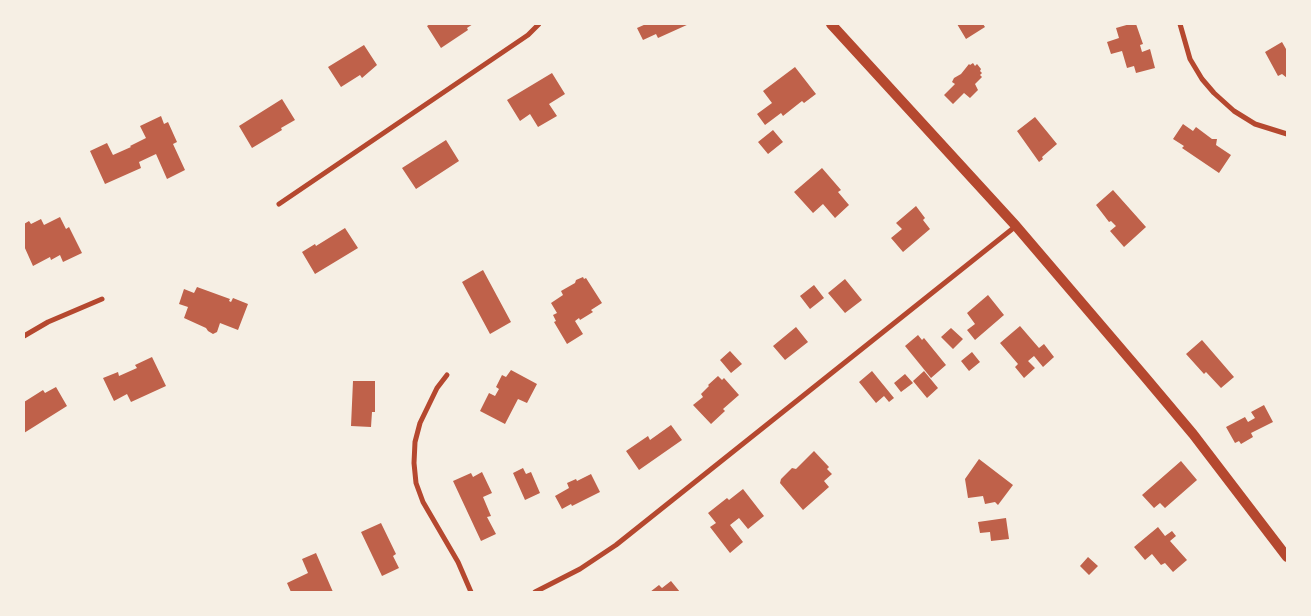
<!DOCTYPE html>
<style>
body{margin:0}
#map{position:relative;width:1311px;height:616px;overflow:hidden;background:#f6efe4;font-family:"Archivo Narrow",sans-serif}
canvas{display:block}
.frame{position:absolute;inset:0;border:25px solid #f6efe4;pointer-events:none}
</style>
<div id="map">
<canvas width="1311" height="616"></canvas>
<div class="frame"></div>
</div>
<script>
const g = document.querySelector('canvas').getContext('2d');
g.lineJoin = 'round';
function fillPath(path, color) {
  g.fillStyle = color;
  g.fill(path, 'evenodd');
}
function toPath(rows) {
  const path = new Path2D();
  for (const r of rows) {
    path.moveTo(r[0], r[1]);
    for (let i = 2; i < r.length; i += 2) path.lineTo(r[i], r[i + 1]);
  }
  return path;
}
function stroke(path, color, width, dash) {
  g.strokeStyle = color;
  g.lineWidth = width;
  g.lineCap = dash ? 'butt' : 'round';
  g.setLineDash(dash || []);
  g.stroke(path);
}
fillPath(toPath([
 [430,24,473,24,467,28,468,30,441,48,427,26],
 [646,24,689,24,658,38,656,34,643,40,637,28],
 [957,24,983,24,985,27,966,39],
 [1130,24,1136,24,1143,44,1140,45,1142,52,1150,49,1155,68,1136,73,1134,66,1127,68,1122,51,1111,54,1107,42,1119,38,1116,28],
 [1282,42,1286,49,1287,48,1287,78,1282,74,1278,76,1265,52],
 [364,45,377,65,362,78,360,75,341,87,328,67],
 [973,63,975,66,977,64,981,69,980,71,982,73,980,75,982,77,975,84,978,90,970,98,964,93,953,104,944,95,955,84,952,82,954,78,961,74,969,64,970,65],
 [795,67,816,94,804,103,802,101,783,116,781,113,765,125,757,114,772,103,763,91],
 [552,73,565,94,549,104,557,116,538,127,530,114,520,121,507,100],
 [282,99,295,120,281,128,282,130,252,148,239,126],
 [161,116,164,124,168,122,177,142,173,144,185,170,167,179,156,154,139,162,141,168,105,184,90,151,107,143,113,155,131,147,130,146,146,138,140,126],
 [1035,117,1057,144,1042,157,1043,159,1039,162,1017,131],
 [1183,124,1193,131,1196,127,1212,139,1217,139,1216,145,1231,155,1219,173,1182,148,1184,146,1173,139],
 [773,130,783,142,768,154,758,142],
 [446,140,459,161,416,189,402,168],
 [822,168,841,190,838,192,849,205,835,218,823,204,813,213,794,192],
 [1113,190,1146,227,1124,247,1110,231,1116,226,1111,221,1109,222,1096,205],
 [916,206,925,218,923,220,930,229,903,252,891,238,902,229,896,223],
 [60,217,66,229,69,227,82,253,63,262,60,255,51,260,50,257,33,266,24,246,24,224,29,221,31,224,41,219,44,225],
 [345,228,358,248,315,274,302,252,315,244,316,246],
 [483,270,511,322,490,334,462,282],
 [583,277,584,279,586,278,602,303,591,310,593,312,580,320,579,318,575,321,583,334,567,344,554,322,556,321,553,315,557,313,551,303,563,295,561,291,575,283,576,280],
 [845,279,862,300,845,313,828,293],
 [814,285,824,298,810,309,800,296],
 [197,287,230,299,229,301,231,302,233,298,248,304,238,330,220,323,217,332,213,334,208,331,206,328,184,318,188,307,179,304,184,289,194,293],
 [988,295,1004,315,975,340,967,330,975,324,967,313],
 [1020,326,1039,348,1044,344,1054,357,1043,367,1034,356,1028,361,1035,368,1024,378,1015,367,1018,364,1000,343],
 [796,327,808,342,785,360,773,346],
 [951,328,963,339,953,349,941,337],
 [918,335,922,340,924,338,946,365,931,378,905,346],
 [1202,340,1234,377,1221,388,1206,372,1204,374,1186,354],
 [730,351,742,364,731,373,720,360],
 [972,352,980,362,969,371,961,361],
 [152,357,166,386,131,402,127,394,114,401,103,378,118,372,119,376,137,368,135,365],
 [511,370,537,384,527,403,518,399,505,424,480,411,489,393,495,396,499,389,496,387,502,375,506,377],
 [872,371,894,398,889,402,884,396,876,403,859,382],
 [924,371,938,388,927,398,913,381],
 [905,374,913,383,901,392,894,383],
 [718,376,722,380,724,378,739,395,723,409,725,411,711,424,693,405,703,397,701,394,709,386,708,385],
 [353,381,375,381,375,412,372,412,371,427,351,426],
 [56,387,67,406,24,433,24,402,43,390,45,393],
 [1264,405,1273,422,1251,433,1253,437,1241,444,1239,441,1235,443,1226,427,1245,417,1248,422,1255,418,1251,412],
 [671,425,682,440,639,470,626,451,648,436,650,440],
 [814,451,829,467,827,469,832,474,824,481,829,487,803,510,780,483,781,479,792,468,796,469],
 [979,459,1013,485,998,505,995,502,985,504,983,496,968,498,965,479],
 [1181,461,1197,480,1165,508,1160,503,1154,508,1142,495],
 [523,468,526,474,531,472,540,493,525,500,513,473],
 [482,472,492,493,483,497,491,516,487,517,496,534,481,541,453,481,471,473,473,477],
 [591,474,600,492,572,506,571,504,562,509,555,496,569,488,567,483,576,479,577,481],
 [743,489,764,516,748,529,739,518,730,525,743,542,730,553,710,527,716,523,708,513,727,498,729,500],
 [1006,518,1009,539,991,541,990,532,980,533,978,522],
 [381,523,396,554,393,556,399,568,382,576,361,532],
 [1158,527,1165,536,1172,531,1176,536,1170,541,1187,560,1173,572,1165,563,1161,565,1152,554,1145,560,1134,547],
 [316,553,333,592,291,592,287,583,308,573,302,559],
 [1088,557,1098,566,1089,575,1080,566],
 [671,581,680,592,650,592,659,585,662,588]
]), '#bf614a');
stroke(toPath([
 [1180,24,1190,59,1202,79,1214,93,1234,111,1255,124,1287,134],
 [279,204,528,35,539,24],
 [24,336,48,322,102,299],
 [447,375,437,388,420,423,415,442,414,463,416,483,423,502,458,562,471,592],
 [535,592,580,569,616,545,1016,226]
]), '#b5482f', 5);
stroke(toPath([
 [831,24,1016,226,1145,377,1193,434,1287,557]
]), '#b5482f', 10);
</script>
